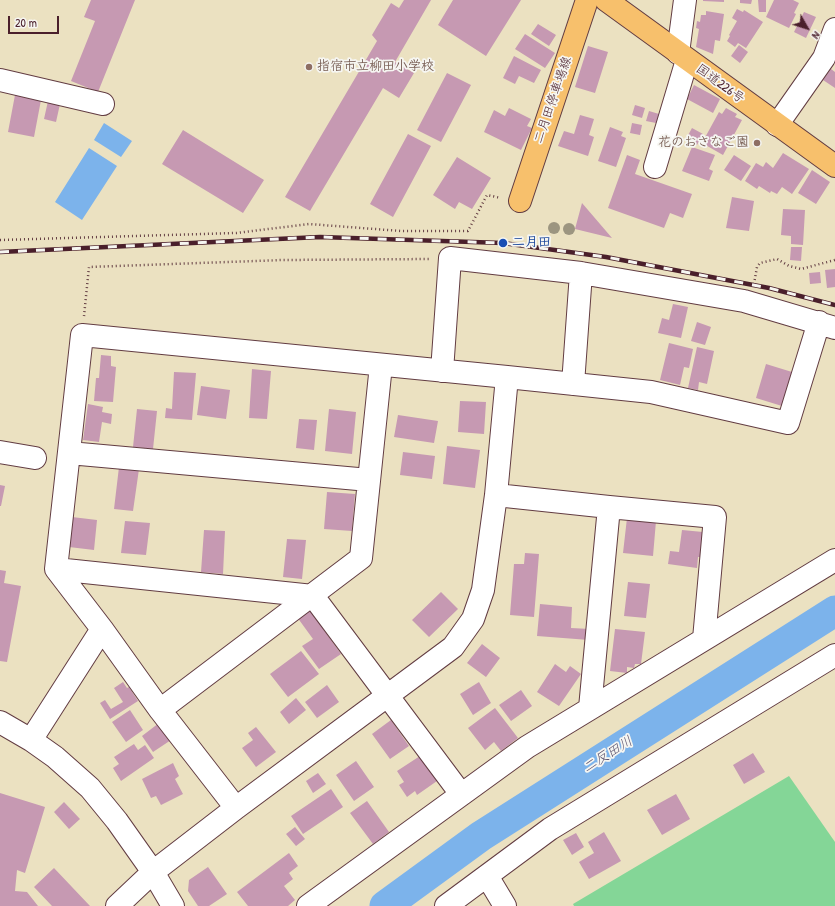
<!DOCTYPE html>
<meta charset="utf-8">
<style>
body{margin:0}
#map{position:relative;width:835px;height:906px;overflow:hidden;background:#ebe1c1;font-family:"Patrick Hand",sans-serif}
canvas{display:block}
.north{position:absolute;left:787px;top:8px;width:40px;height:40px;-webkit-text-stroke:3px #f6f6f2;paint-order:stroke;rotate:129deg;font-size:11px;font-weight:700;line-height:16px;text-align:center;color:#4a1f2b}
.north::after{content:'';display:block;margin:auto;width:14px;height:18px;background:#4a1f2b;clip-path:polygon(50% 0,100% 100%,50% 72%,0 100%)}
.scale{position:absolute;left:8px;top:16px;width:51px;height:18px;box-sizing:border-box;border:2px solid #4a1f2b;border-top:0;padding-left:5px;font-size:12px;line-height:14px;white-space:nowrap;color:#4a1f2b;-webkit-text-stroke:3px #f6f6f2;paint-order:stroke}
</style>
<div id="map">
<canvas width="835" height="906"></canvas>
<div class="north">N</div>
<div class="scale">20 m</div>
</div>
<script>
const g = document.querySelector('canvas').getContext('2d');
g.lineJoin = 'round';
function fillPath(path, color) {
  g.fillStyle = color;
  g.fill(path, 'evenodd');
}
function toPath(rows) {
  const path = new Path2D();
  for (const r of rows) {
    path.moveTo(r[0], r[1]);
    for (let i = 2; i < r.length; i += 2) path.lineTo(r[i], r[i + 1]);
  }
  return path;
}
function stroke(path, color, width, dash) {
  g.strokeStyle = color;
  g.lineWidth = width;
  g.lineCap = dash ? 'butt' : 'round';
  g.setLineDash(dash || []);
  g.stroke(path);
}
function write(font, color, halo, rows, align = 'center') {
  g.font = font + ' "Patrick Hand","Klee One",sans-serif';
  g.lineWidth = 3.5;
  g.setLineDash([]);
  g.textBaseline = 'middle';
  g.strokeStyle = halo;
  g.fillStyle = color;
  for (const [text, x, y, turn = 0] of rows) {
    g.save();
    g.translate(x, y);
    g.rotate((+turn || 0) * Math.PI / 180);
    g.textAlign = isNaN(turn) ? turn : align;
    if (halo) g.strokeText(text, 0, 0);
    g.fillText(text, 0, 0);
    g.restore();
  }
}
fillPath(toPath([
 [789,776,835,842,835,906,574,906,573,904]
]), '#84d697');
fillPath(toPath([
 [104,123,132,141,121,157,94,140],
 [89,148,117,166,82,220,55,202]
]), '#7cb3eb');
stroke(toPath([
 [385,906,481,836,835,611]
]), '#7cb3eb', 31);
fillPath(toPath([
 [91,0,135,0,98,92,71,81,95,21,84,17],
 [404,0,431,0,395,62,414,73,399,98,383,88,310,211,285,197,377,41,372,35,391,3,399,8],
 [453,0,521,0,486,56,438,25],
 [703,0,724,0,724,2,703,1],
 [740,0,752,0,751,4,740,3],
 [758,0,766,0,766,12,759,12],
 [774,0,793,0,799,3,794,13,796,14,789,28,766,17],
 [737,9,743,12,744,10,763,22,746,48,738,43,735,47,727,41,730,36,729,35,737,21,732,18],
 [706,11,724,14,720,41,715,40,713,54,696,47,699,29,696,28,697,21,700,22,701,15,706,15],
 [804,12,816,17,806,38,794,32],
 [538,24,556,35,549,46,531,34],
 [525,34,555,53,545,68,515,49],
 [739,45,748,52,740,63,731,56],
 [588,46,608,52,595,93,575,87],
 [514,56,541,70,534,83,519,76,515,84,503,78],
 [831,69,835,72,835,88,823,80],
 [447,73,471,85,441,142,417,130],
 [694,85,720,99,713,113,687,99],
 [15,95,41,100,34,137,8,132],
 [48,101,60,104,56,122,44,119],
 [635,105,645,108,642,118,632,115],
 [509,108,531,119,527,126,532,128,521,150,484,132,494,110,505,116],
 [726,108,737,114,735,117,742,120,723,155,702,143,719,112,722,114],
 [649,111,659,114,656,123,646,121],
 [580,115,594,119,589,135,594,137,588,156,558,146,564,131,574,134],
 [632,123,642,125,640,135,630,133],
 [610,127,623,132,621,136,626,138,616,167,598,161],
 [692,128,703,134,697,145,686,139],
 [183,130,264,180,243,213,162,164],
 [408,134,431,146,393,217,370,204],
 [692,147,715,155,709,169,713,171,709,181,682,171],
 [783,153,809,169,792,194,782,187,777,194,771,191,770,193,759,186,757,189,745,181,756,163,763,167,766,162,773,168],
 [627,155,640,160,635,174,692,194,683,218,670,213,664,228,608,208],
 [734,155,751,166,741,181,724,170],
 [457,157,491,178,472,209,459,202,455,209,433,195],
 [812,170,830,182,816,204,798,193],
 [732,197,754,201,749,231,726,228],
 [582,203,612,238,575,229],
 [783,209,805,210,803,245,791,244,791,236,781,235],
 [791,247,802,247,801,261,790,260],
 [835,269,835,287,827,288,825,270],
 [820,272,821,283,810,284,809,273],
 [673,304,688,307,681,338,658,333,662,318,669,320],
 [697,322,711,327,705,345,691,341],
 [669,343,693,349,689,368,684,367,680,385,660,380],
 [697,347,714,351,707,384,699,382,698,390,688,388],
 [101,355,111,356,111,366,116,367,113,402,94,401,96,378,99,378],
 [766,364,792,372,782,406,756,398],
 [252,369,271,371,267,419,249,418],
 [174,372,196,373,192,420,165,418,166,408,172,409],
 [201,386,230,390,226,419,197,415],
 [460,401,486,402,484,434,458,432],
 [88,404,103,407,102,412,112,414,111,424,102,422,99,442,83,440],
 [137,409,157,411,153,449,133,447],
 [329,409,356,412,352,454,325,451],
 [398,415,438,421,434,443,394,437],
 [299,419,317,420,314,450,296,448],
 [447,446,480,450,475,488,443,484],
 [403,452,435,456,432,479,400,475],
 [119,467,139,469,133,511,114,509],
 [0,485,5,486,1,506,0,506],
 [327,492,355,494,352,531,324,529],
 [72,517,97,520,94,550,69,547],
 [627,518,656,521,653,556,623,553],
 [125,521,150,523,146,555,121,553],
 [204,530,225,531,223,574,201,572],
 [682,530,703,532,701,548,706,549,705,557,698,557,697,568,668,564,670,551,679,552],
 [287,539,306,540,302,579,283,577],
 [525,553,539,554,534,617,510,615,514,564,524,564],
 [0,570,6,571,4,583,21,586,7,662,0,661],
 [628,582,650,584,646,618,624,616],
 [441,592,458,609,429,637,412,620],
 [540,604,572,607,571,628,590,629,589,640,537,636],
 [309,609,341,654,319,669,302,646,313,639,297,617],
 [615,629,645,632,641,664,635,664,634,668,627,667,627,673,610,671],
 [482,644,500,658,486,677,467,663],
 [301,651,319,674,288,697,270,674],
 [555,664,566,672,570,666,581,674,559,706,537,692],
 [123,682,127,688,129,687,138,701,110,719,100,703,105,700,111,709,123,702,114,688],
 [479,682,491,703,473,715,460,694],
 [327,685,339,702,317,718,305,702],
 [521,690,532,706,511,721,499,705],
 [296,698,306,710,289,724,280,712],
 [495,708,518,738,501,751,494,742,485,750,468,728],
 [130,710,143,730,126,742,112,722],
 [391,720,409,746,390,759,372,734],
 [159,723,171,740,153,752,142,736],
 [256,727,276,752,256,767,242,748,253,740,248,733],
 [134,744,138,750,145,745,154,758,121,781,113,768,119,764,114,757],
 [753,753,765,772,744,784,733,765],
 [420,756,437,781,417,795,415,791,407,797,399,785,404,782,397,771],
 [356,761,374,787,354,801,336,775],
 [173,763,179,776,175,779,183,794,161,805,156,796,151,798,142,779],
 [318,773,326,784,313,793,306,781],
 [331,789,343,807,303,834,291,816],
 [0,793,45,807,25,873,17,870,15,891,27,892,38,906,0,906],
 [676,794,690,819,662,835,647,810],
 [367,801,389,832,373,844,350,813],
 [64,802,80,819,69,829,54,812],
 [295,827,305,839,296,846,286,834],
 [604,832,621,861,589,879,579,862,594,853,588,842],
 [576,833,584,847,572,855,563,840],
 [289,853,298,866,289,873,293,879,284,886,295,900,288,906,248,906,237,892],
 [208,867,227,894,209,906,198,906,188,891,189,880],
 [54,868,90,906,52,906,34,887]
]), '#c699b2');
const minor = toPath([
 [678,53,685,0],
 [0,80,103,104],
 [777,125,824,58,835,29],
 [655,167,687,60],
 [442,371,450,258,581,273,744,301,835,328],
 [573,384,581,273],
 [0,452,35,458],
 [69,453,369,480],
 [496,495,609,507,715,517,704,639],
 [56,569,313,596,461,794],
 [590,708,609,507],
 [160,710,361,558,381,365],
 [0,722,31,740,55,757,90,788,117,821,153,872,173,906],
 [31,740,102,629],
 [236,808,160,710,102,629,56,569,82,335,507,377,651,392,788,423,819,322],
 [487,876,505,906],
 [117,906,153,872,236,808,453,647,473,619,483,590,496,495,507,377],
 [308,906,527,747,835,560],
 [446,906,550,829,835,655]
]);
const major = toPath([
 [520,201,587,0]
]);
const highway = toPath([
 [606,0,835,166]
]);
stroke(minor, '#623c42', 24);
stroke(major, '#623c42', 24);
stroke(highway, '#623c42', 24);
stroke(toPath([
 [0,240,236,233,309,224,401,231,468,231,487,195,501,198],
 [754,284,757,267,760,263,777,259,789,266,801,269,835,260],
 [84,316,89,267,283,260,431,259]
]), '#623c42', 2.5, [1, 3]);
stroke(minor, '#fff', 22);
stroke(major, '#f7c06c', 22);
stroke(highway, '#f7c06c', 22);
const rail = toPath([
 [0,252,320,237,503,243,606,257,769,288,835,305]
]);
stroke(rail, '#4a1f2b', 4.5);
stroke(rail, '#f6f6f2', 3, [9]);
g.fillStyle = '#9c9580';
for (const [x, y] of [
 [554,228],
 [569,229]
]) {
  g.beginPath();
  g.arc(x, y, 6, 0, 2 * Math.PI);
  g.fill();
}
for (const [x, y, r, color] of [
 [309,67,4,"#8d6e63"],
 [757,143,4,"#8d6e63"],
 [503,243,5,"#1a4fb4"]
]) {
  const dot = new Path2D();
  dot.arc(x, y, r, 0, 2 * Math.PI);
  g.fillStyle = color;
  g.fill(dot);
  stroke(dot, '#f6f6f2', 1.5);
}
write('bold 13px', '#785e54', '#f6f6f2', [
 ["指宿市立柳田小学校",317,67],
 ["花のおさなご園",749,143,"right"]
], 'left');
write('13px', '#4a1f2b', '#f6f6f2', [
 ["国道226号",720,84,36],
 ["二月田停車場線",553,100,-71]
]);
write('bold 13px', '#164399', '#f6f6f2', [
 ["二月田",512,243]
], 'left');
write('italic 14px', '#5c536e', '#f6f6f2', [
 ["二反田川",608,755,-32]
]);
</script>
